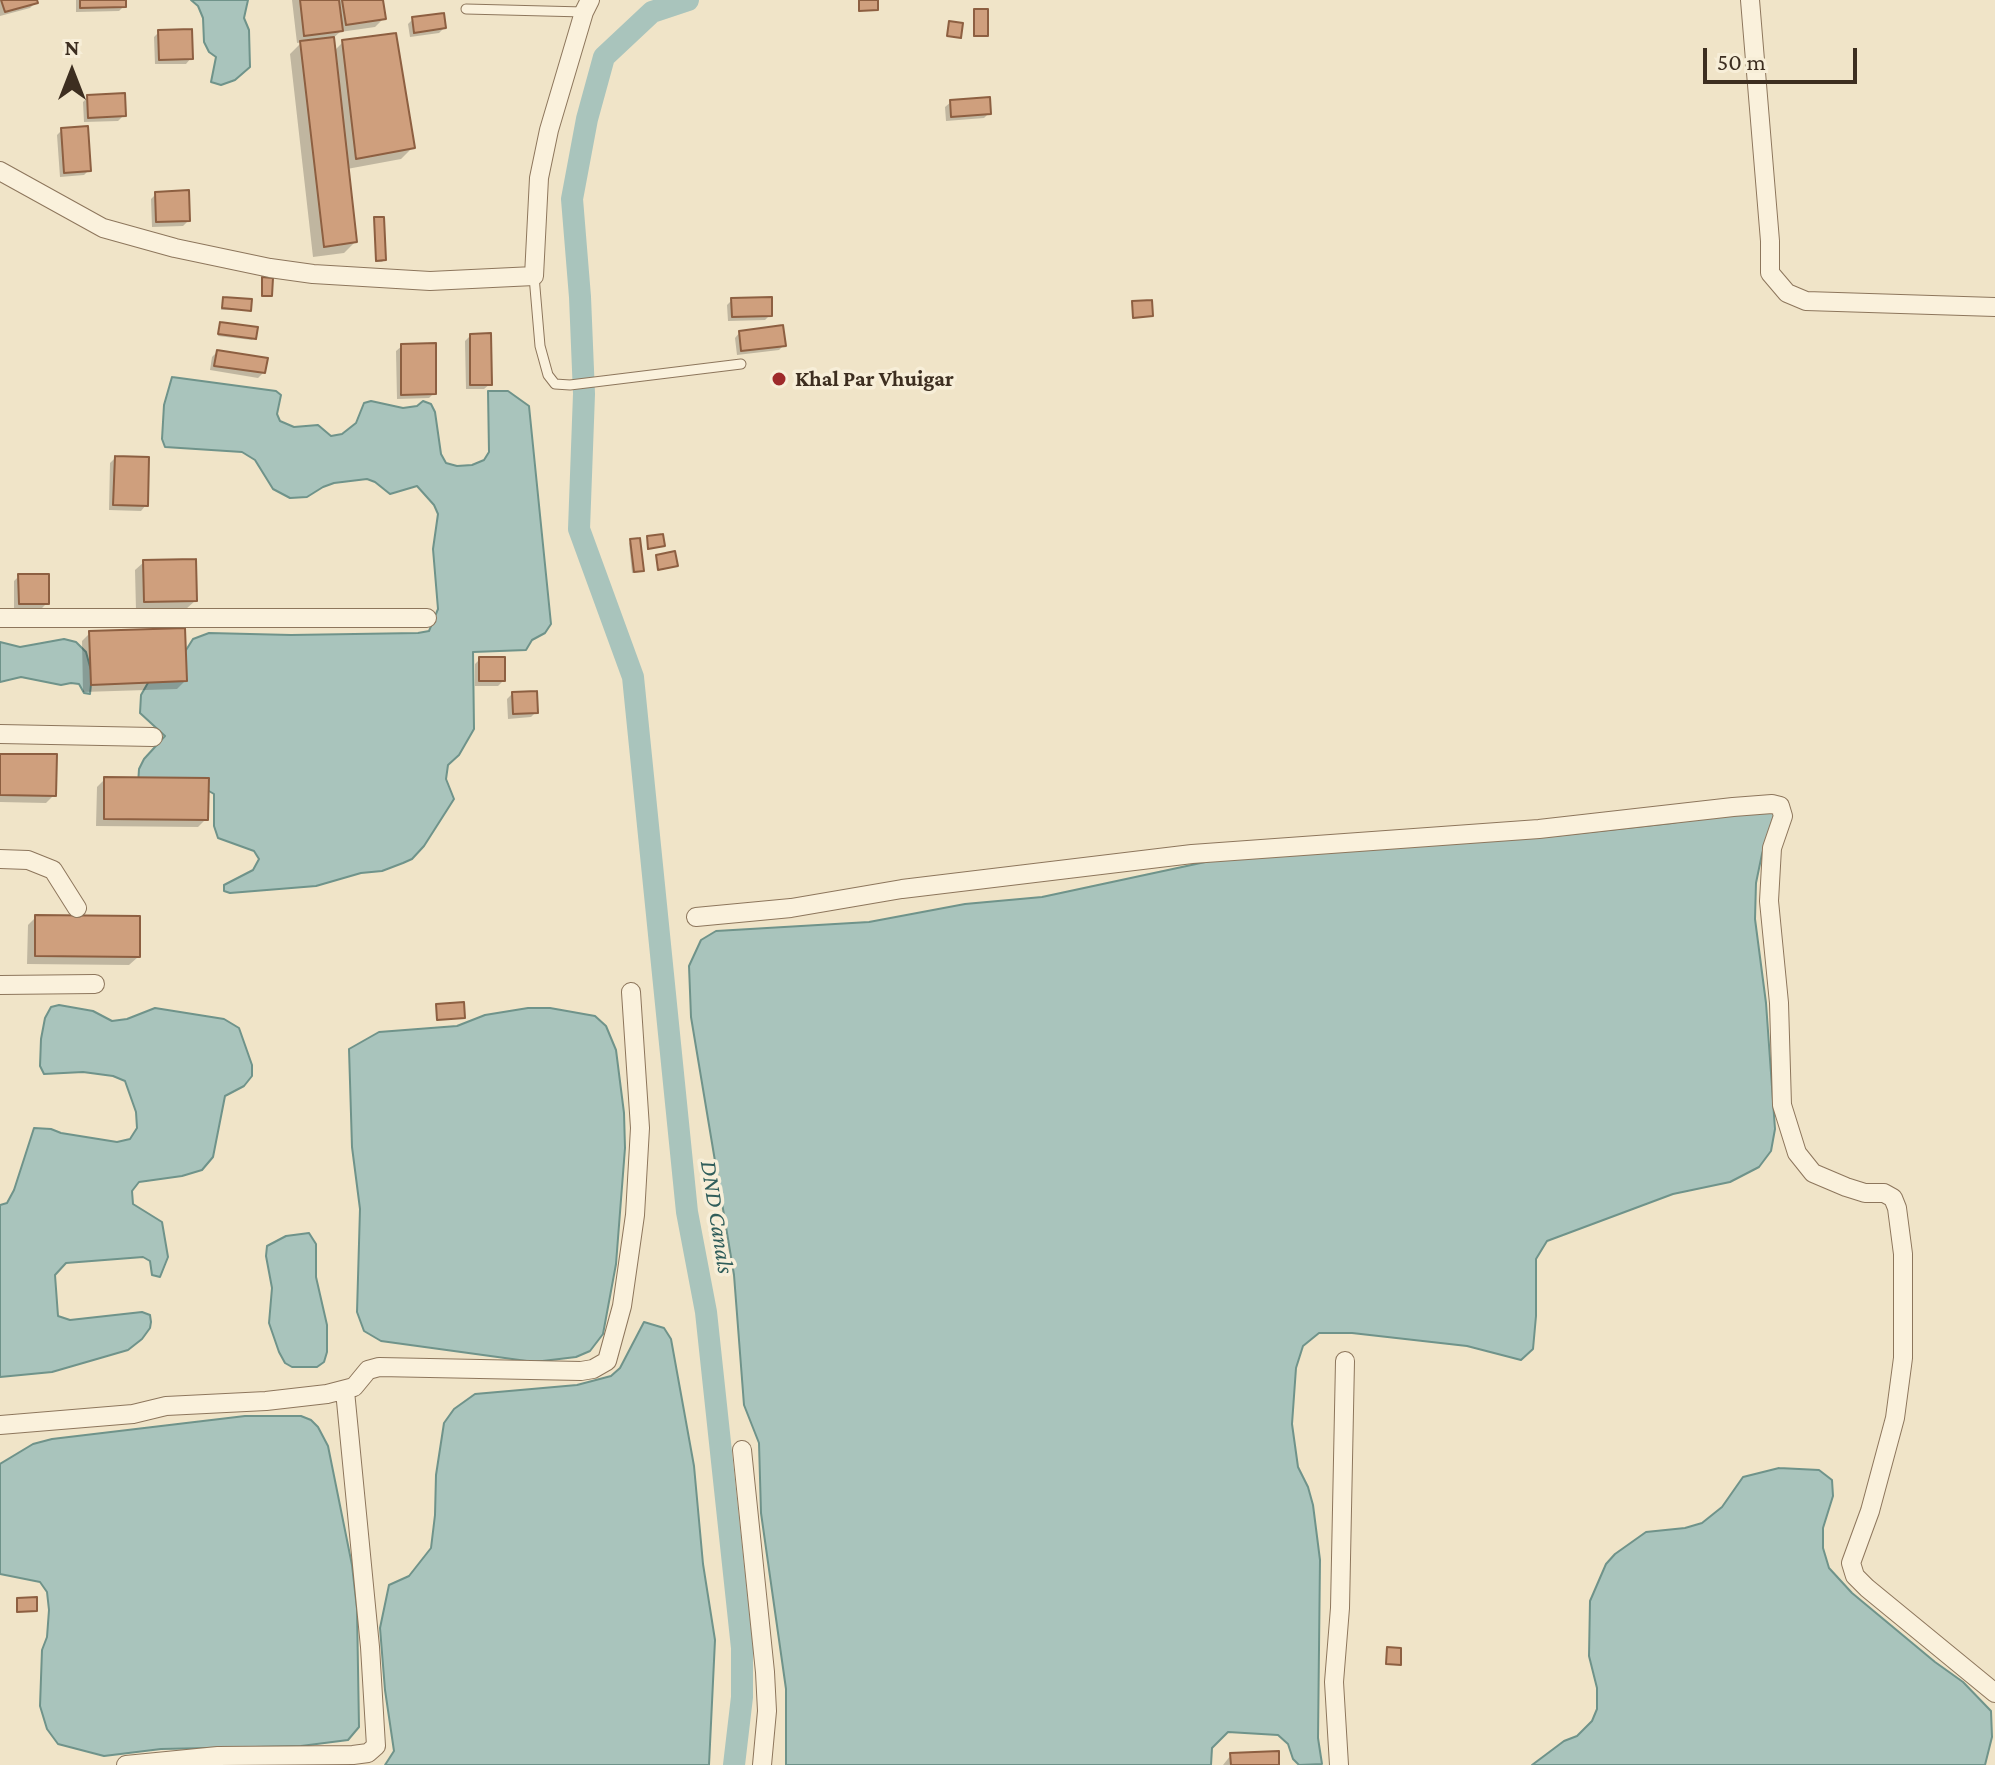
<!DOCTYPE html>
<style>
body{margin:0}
#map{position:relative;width:1995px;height:1765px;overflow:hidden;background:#f0e4c8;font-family:"Crimson Pro",serif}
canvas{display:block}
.north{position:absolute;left:32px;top:32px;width:80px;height:80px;-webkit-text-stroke:6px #f7eed8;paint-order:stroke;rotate:0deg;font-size:22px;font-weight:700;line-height:32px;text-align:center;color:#3d2e20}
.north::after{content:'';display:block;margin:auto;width:28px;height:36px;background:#3d2e20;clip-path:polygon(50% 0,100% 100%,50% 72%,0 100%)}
.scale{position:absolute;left:1703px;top:48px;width:154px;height:36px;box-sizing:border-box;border:4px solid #3d2e20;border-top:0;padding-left:10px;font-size:24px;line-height:28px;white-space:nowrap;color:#3d2e20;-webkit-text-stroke:6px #f7eed8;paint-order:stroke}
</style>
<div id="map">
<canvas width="1995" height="1765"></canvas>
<div class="north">N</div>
<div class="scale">50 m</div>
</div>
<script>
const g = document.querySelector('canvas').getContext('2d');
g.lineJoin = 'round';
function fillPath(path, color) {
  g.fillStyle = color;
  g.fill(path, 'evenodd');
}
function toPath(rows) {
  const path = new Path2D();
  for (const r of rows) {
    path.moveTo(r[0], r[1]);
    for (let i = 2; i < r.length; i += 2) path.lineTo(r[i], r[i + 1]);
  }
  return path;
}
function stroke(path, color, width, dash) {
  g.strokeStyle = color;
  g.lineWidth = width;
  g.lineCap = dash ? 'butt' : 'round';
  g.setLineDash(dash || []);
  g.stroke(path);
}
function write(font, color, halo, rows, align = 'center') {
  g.font = font + ' "Crimson Pro",serif';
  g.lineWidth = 7;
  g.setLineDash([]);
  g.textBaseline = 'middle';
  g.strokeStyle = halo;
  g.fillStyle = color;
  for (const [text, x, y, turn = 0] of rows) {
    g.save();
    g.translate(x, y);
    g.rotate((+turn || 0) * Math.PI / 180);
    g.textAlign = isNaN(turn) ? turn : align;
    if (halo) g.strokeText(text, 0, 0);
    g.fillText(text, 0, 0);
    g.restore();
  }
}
const water = toPath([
 [191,0,248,0,244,18,249,30,250,67,235,80,221,85,211,82,216,57,209,52,204,42,203,18,198,6,191,0],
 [172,377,276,391,281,395,277,414,280,421,294,427,318,425,331,436,342,434,356,423,364,403,371,401,403,408,417,406,423,401,431,404,435,412,441,454,446,463,457,466,472,465,484,460,489,452,488,391,508,391,529,406,551,624,545,633,532,640,526,650,473,652,474,729,459,755,448,765,446,779,454,799,424,846,412,859,403,863,382,871,361,873,316,886,230,893,224,891,224,885,253,870,259,859,254,851,218,838,214,826,214,794,202,787,138,785,139,769,144,759,165,736,140,713,141,695,149,681,181,658,193,639,209,633,291,635,418,633,429,631,438,609,433,549,438,514,434,505,417,486,390,494,375,482,367,479,334,483,323,487,307,497,290,498,273,489,255,460,242,452,165,447,162,439,164,405,172,377],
 [64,639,76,642,86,652,92,674,90,694,84,693,79,684,71,683,61,685,21,677,0,682,0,642,20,647,64,639],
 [1775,812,1762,854,1756,883,1755,919,1766,1003,1775,1129,1771,1151,1759,1167,1730,1182,1673,1194,1547,1241,1536,1259,1536,1316,1533,1349,1521,1360,1467,1346,1352,1333,1319,1333,1303,1346,1296,1368,1292,1424,1298,1467,1308,1487,1313,1505,1320,1560,1318,1738,1322,1764,1299,1765,1293,1759,1288,1744,1278,1735,1228,1732,1212,1748,1211,1765,786,1765,786,1689,761,1513,759,1443,744,1405,734,1275,691,1017,689,966,701,940,716,931,869,922,965,904,1042,897,1224,858,1553,836,1672,823,1724,813,1775,812],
 [59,1005,93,1011,112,1021,127,1019,155,1008,224,1019,239,1028,252,1065,252,1076,244,1086,225,1096,213,1157,202,1170,182,1176,139,1182,132,1191,133,1204,162,1222,168,1257,160,1277,152,1275,150,1261,143,1257,66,1263,55,1275,58,1316,70,1320,142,1312,150,1315,151,1322,150,1328,142,1339,128,1350,52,1372,0,1377,0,1205,7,1203,14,1190,34,1128,51,1129,61,1133,117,1142,130,1139,137,1128,136,1112,125,1081,113,1076,83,1072,44,1074,40,1066,41,1039,45,1018,51,1007,59,1005],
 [528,1008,550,1008,595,1016,606,1026,616,1050,624,1113,625,1148,616,1264,603,1334,590,1351,576,1357,534,1362,381,1341,364,1331,357,1312,360,1209,352,1147,349,1049,379,1032,457,1026,485,1015,528,1008],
 [309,1233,316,1244,316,1277,327,1325,327,1352,324,1362,317,1367,292,1367,285,1363,279,1352,269,1323,272,1288,266,1256,267,1246,286,1236,309,1233],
 [644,1322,664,1328,671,1339,694,1466,703,1564,715,1640,709,1765,385,1765,394,1751,385,1690,380,1628,389,1585,409,1576,431,1548,435,1515,436,1475,444,1423,454,1409,475,1394,577,1385,611,1376,620,1368,644,1322],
 [245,1416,301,1416,311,1420,318,1427,328,1446,352,1565,357,1609,359,1727,348,1740,301,1746,161,1749,104,1756,58,1744,47,1729,40,1706,42,1650,47,1637,49,1610,47,1592,40,1582,0,1574,0,1464,33,1444,52,1439,245,1416],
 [1779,1468,1819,1470,1832,1480,1833,1496,1823,1528,1823,1548,1829,1568,1852,1593,1935,1662,1963,1682,1991,1711,1992,1737,1985,1765,1532,1765,1564,1741,1577,1736,1592,1721,1597,1709,1597,1688,1589,1656,1590,1601,1606,1564,1615,1554,1646,1532,1685,1528,1702,1523,1722,1507,1743,1477,1779,1468]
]);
fillPath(water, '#a9c4bc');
stroke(water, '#6f938a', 2);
fillPath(toPath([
 [0,0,35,0,35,3,30,8,0,16],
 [76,0,124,0,124,6,119,11,76,12],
 [292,0,381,0,384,18,375,27,340,32,332,39,333,52,343,42,412,148,401,159,347,169,355,242,344,253,313,257,290,54,302,42,297,43],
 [975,11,986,35,984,37,973,37],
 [413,19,444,28,439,33,410,37,408,24],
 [159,32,191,58,186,64,155,64,154,37],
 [88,97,123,116,118,121,84,122,83,102],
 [951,102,989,113,984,118,946,121,945,107],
 [62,130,89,170,84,175,60,177,57,135],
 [156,194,188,221,183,226,152,227,151,199],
 [375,219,384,260,382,262,375,262],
 [224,299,249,310,221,310],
 [732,300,770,315,765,320,728,321,727,305],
 [220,324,254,338,252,340,218,336],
 [740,332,784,345,779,350,737,355,735,338],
 [470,336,490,384,484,389,466,389,465,341],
 [402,346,434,393,429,398,397,399,396,351],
 [217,352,264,372,258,378,210,370,212,357],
 [115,458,146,505,141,511,109,510,110,463],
 [631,541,642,570,640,572,632,573,629,543],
 [144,562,195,601,186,609,136,610,135,570],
 [19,576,47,603,42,608,14,608,14,581],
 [90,633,185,681,177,689,83,692,82,641],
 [480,659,503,681,498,686,475,686,475,664],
 [512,694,536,712,531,717,508,719,507,699],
 [0,756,54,795,46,803,0,802],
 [105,779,206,819,198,827,96,826,97,787],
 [36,917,138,957,129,965,27,964,28,925],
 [1231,1755,1277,1765,1223,1765]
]), '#0003');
stroke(toPath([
 [688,0,652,12,604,57,587,119,572,199,580,297,584,394,579,529,633,677,687,1212,706,1312,742,1648,742,1697,734,1765]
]), '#a9c4bc', 22);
const building = toPath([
 [1,0,37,0,38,3,5,12,1,0],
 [80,0,126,0,126,7,80,8,80,0],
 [300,0,339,0,343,31,304,36,300,0],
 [342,0,383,0,386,19,346,25,342,0],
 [859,0,878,0,878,10,859,11,859,0],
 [974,9,988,9,988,36,974,36,974,9],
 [444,13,446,28,414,33,412,17,444,13],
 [949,21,963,23,961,38,947,36,949,21],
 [192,29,193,59,159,60,158,30,192,29],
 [396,33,415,148,356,159,342,40,396,33],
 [334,37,357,242,324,247,300,41,334,37],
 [125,93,126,116,88,118,87,95,125,93],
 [990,97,991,114,951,117,950,100,990,97],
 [88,126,91,171,64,173,61,128,88,126],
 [189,190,190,221,156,222,155,192,189,190],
 [374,217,384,217,386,260,376,261,374,217],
 [262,277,273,278,272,296,262,296,262,277],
 [223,297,252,299,251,311,222,308,223,297],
 [772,297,772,316,732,317,731,298,772,297],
 [1152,300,1153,316,1133,318,1132,301,1152,300],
 [220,322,258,327,256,339,218,334,220,322],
 [783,325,786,346,741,351,739,331,783,325],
 [491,333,492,385,470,385,470,334,491,333],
 [436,343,436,394,401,395,401,344,436,343],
 [217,350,268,358,265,373,214,366,217,350],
 [115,456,149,457,148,506,113,505,115,456],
 [663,534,665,546,648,549,647,536,663,534],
 [640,538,644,571,634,572,630,539,640,538],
 [675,551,678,566,658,570,656,555,675,551],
 [196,559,197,601,144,602,143,560,196,559],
 [18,574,49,574,49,604,19,604,18,574],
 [185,628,187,681,91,685,89,631,185,628],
 [479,657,505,657,505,681,479,681,479,657],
 [537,691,538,713,513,714,512,692,537,691],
 [0,754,57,754,56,796,0,795,0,754],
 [104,777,209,778,208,820,104,819,104,777],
 [35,915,140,916,140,957,35,956,35,915],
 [464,1002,465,1018,437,1020,436,1004,464,1002],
 [37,1597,37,1611,17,1612,17,1598,37,1597],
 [1387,1647,1401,1648,1401,1665,1386,1664,1387,1647],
 [1279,1751,1279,1765,1231,1765,1230,1753,1279,1751]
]);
fillPath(building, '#cf9f7d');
stroke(building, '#8d5f41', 2);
const service = toPath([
 [466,9,584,12],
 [534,276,540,346,548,375,555,384,570,385,741,364]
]);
const minor = toPath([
 [1750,0,1770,241,1770,273,1787,293,1806,301,1995,307],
 [0,171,103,228,175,248,270,268,313,274,430,281,534,276,539,178,549,130,584,12,590,0],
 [0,618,427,618],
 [0,734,153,737],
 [0,859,28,860,53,870,77,908],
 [696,917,791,908,902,889,1192,854,1539,829,1733,807,1772,804,1780,806,1783,816,1772,848,1769,901,1779,1003,1782,1105,1797,1153,1813,1173,1846,1187,1865,1193,1884,1193,1893,1198,1897,1208,1903,1254,1903,1358,1895,1418,1870,1511,1851,1563,1855,1576,1867,1588,1995,1693],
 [0,985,95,984],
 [0,1425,133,1414,166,1406,266,1401,327,1394,354,1387,368,1370,379,1367,581,1371,593,1369,607,1361,622,1306,635,1215,640,1128,631,992],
 [742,1450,765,1672,767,1711,762,1765],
 [126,1765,218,1756,353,1755,368,1753,376,1746,370,1647,345,1391],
 [1339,1765,1334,1682,1340,1608,1345,1361]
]);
stroke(service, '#8d765c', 11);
stroke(minor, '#8d765c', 20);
stroke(service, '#faf1dc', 9);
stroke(minor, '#faf1dc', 18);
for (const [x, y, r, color] of [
 [779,379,8,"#9e2a2b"]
]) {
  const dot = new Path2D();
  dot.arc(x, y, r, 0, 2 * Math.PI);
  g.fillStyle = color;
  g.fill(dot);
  stroke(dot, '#f7eed8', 3);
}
write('bold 22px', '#3d2e20', '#f7eed8', [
 ["Khal Par Vhuigar",795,379]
], 'left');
write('italic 24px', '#2f5d5a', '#f7eed8', [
 ["DND Canals",717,1217,81]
]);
</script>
